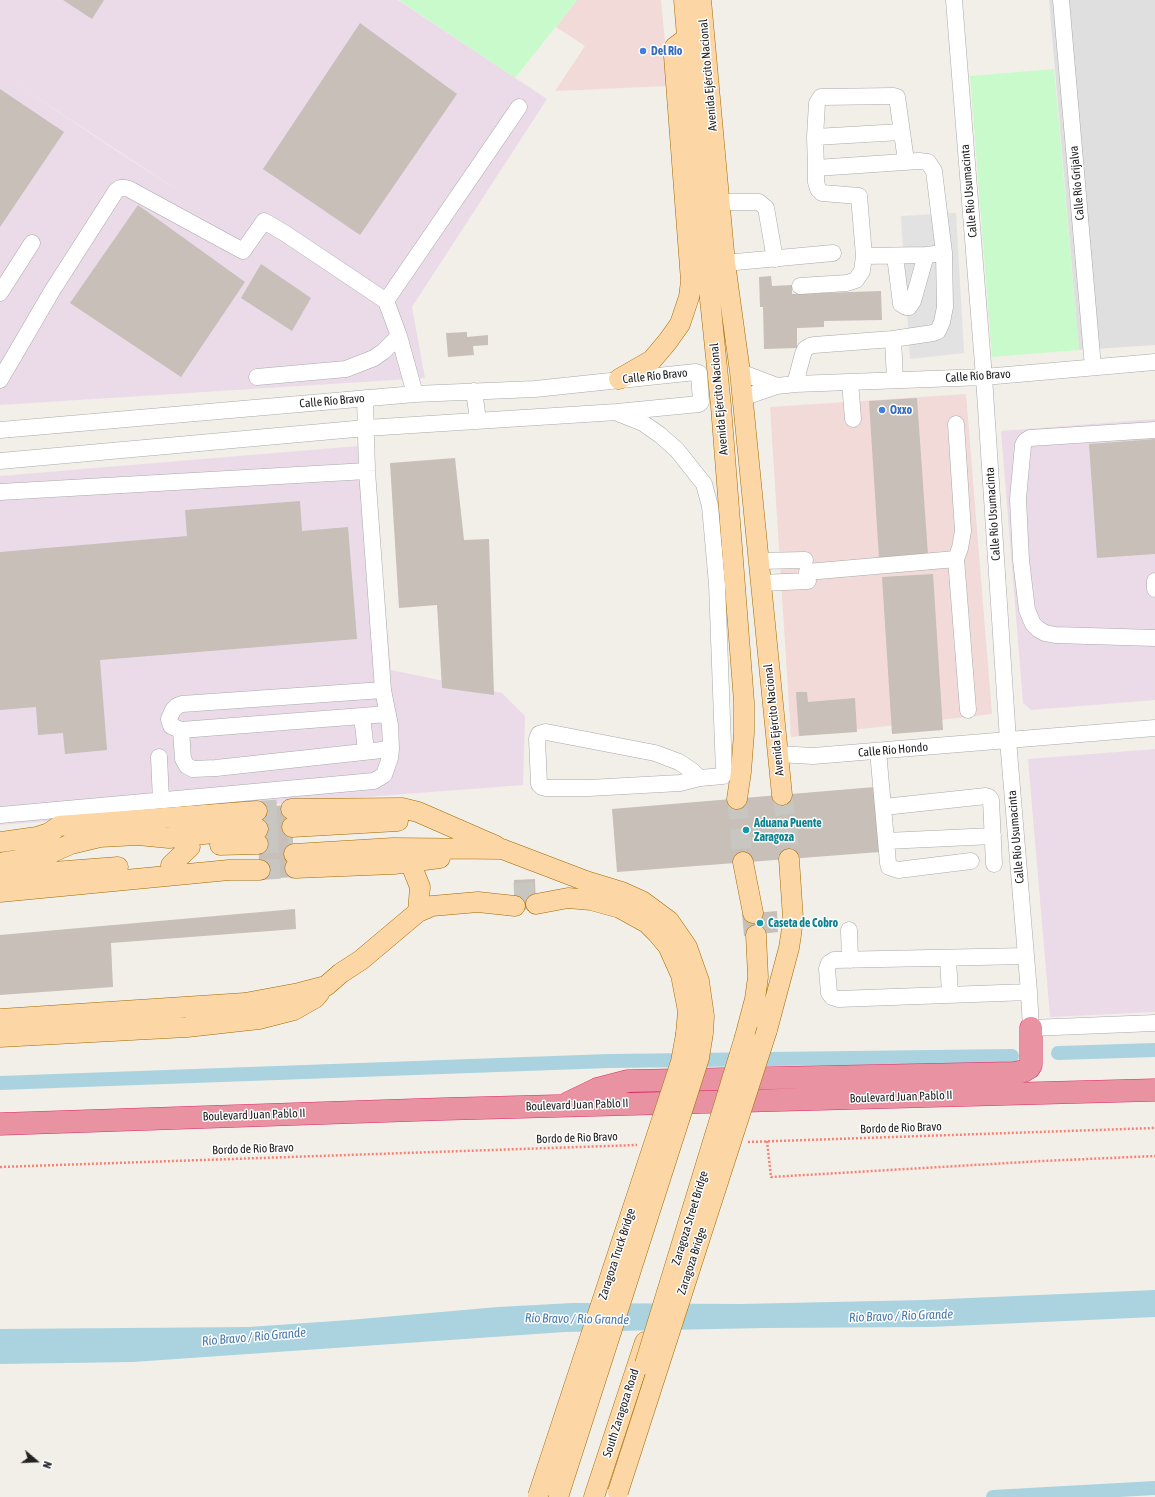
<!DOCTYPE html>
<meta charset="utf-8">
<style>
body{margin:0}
#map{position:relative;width:1155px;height:1497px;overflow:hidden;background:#f2efe9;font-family:"Asap Condensed",sans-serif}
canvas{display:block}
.north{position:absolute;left:16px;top:1441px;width:40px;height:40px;-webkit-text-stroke:3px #fff;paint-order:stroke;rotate:109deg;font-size:11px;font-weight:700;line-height:16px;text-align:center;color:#222}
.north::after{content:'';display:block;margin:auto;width:14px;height:18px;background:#222;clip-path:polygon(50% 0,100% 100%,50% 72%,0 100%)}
</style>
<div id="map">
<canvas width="1155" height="1497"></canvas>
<div class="north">N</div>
</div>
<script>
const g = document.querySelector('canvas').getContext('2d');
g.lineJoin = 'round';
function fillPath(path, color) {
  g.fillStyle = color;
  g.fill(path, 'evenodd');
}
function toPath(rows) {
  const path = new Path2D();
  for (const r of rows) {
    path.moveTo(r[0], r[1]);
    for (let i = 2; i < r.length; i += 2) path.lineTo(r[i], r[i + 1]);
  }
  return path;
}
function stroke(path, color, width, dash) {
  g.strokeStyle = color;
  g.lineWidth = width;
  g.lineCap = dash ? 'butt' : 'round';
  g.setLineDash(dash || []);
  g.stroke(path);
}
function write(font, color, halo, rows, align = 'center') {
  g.font = font + ' "Asap Condensed",sans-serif';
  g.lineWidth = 3;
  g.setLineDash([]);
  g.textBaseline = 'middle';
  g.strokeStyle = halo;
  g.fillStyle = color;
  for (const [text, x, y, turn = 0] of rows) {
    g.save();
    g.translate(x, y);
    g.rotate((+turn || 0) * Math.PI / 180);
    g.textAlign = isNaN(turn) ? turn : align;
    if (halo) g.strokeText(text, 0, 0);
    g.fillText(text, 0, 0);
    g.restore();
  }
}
fillPath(toPath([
 [1049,0,1155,0,1155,345,1079,350]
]), '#e0dfdf');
fillPath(toPath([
 [577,0,661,0,669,86,555,91,585,46,556,27],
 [966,394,992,714,791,737,770,407]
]), '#f2dad9');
fillPath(toPath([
 [0,0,398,0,547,99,412,307,425,378,0,405],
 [3,75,185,195,123,155],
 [1155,419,1155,700,1031,710,1023,703,1001,431],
 [370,445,391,670,502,693,525,716,523,785,0,825,0,476],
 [1155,749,1155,1012,1050,1017,1028,759]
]), '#ebdbe8');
fillPath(toPath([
 [399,0,581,0,577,0,515,78],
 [1054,69,1079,350,992,357,970,76]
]), '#c8facc');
fillPath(toPath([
 [956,213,964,353,910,359,901,216]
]), '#e2e2e2');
fillPath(toPath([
 [1155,1290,1155,1317,930,1327,765,1328,565,1332,133,1362,0,1364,0,1329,249,1327,349,1320,498,1307,573,1303,741,1304,923,1300]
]), '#aad3df');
stroke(toPath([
 [1058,1053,1155,1050],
 [0,1083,609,1061,1012,1056],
 [993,1497,1155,1488]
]), '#aad3df', 14);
fillPath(toPath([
 [63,0,104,0,92,19],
 [360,23,457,94,360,235,263,169],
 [0,89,64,132,0,227],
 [138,205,245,282,181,377,70,303],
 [261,264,311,298,292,331,241,298],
 [771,276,772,286,792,285,792,294,881,291,882,320,824,321,824,327,797,328,797,348,764,349,763,307,760,307,759,277],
 [467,332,467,337,488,335,488,345,473,346,474,355,448,357,446,333],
 [917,398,928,555,879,558,869,401],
 [1155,439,1155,554,1097,558,1089,444],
 [455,458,464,540,489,539,494,695,442,688,437,605,399,608,390,463],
 [300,501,302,531,348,527,357,639,100,660,107,750,65,754,63,733,38,735,36,707,0,710,0,552,187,536,185,510],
 [933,574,943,730,892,734,882,577],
 [796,692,807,692,808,702,855,698,857,732,799,736],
 [875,787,880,852,617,872,612,809],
 [291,805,295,877,260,879,256,807],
 [535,879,536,909,515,910,514,880],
 [295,909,296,929,111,943,113,987,0,995,0,935],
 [777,911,778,932,744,936,742,914]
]), '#c7bfb8');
stroke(toPath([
 [782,795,787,824,789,859],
 [737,799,743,862],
 [257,811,291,809],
 [258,829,292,827],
 [258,844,293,842],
 [260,870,295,868],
 [514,893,535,892]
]), '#c8c6c1', 20, [20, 10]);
const minor = toPath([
 [954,0,984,377,1008,740,1029,992,1031,1028,1155,1023],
 [1061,0,1093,367],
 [815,137,901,132],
 [816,168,815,137,817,103,821,97,894,96,897,97,906,161],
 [720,202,759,202,766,208,775,259],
 [895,256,901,304,906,307,909,307,913,301,926,255],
 [725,263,833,253],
 [800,286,847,283,856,280,862,271,864,256],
 [0,293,32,243],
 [386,301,519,107],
 [893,339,933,333,938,331,942,322,945,307,944,253,934,171,928,162,919,161,816,168,816,182,818,189,822,193,859,196,864,256,926,255,944,253],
 [740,372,777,386],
 [257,377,346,369,374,358,384,351,399,336],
 [0,380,52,291,116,191,120,188,125,188,129,189,243,251,264,221,286,234,386,301,399,336,415,394],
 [850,382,853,419],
 [795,384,803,354,805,349,810,346,814,345,893,339,895,380],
 [474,391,478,420],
 [742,398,777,386,795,384,984,377,1155,362],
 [618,413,643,423,660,435,677,450,704,484,710,506,717,584,724,772,723,776,700,778,680,783,589,788,546,788,542,787,539,784,537,739,539,734,546,732,655,753,679,762,691,770,700,778],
 [956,424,963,531,960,548,956,559,968,710],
 [0,430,415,394,535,389,696,372,699,373,701,402,699,404,617,412,366,428,0,461],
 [1155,430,1030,438,1025,441,1023,445,1018,499,1021,560,1027,610,1033,624,1038,629,1045,633,1055,635,1155,638],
 [0,492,367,471],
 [759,561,805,560],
 [807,572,956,559],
 [1155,581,1155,589],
 [761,583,808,581],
 [383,690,182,704,177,706,173,710,169,719,171,726,181,730,388,714],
 [362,716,366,751],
 [181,730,183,759,187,766,193,769,216,768,391,749],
 [878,751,888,863,889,867,898,870,971,861],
 [778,754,813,756,1155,728],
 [159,757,161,800],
 [884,807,986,796,989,797,991,800,994,864],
 [0,815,374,781,384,775,390,758,391,749,390,725,383,690,367,471,365,398],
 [886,841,993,836],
 [849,930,850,960],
 [1026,956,834,960,829,963,827,969,829,993,832,997,838,999,1029,992],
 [948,958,950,995]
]);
const major = toPath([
 [684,0,703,231,721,406,744,702,744,733,741,772,737,799],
 [701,0,725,263,740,372,782,795],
 [619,379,652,360,668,341,680,324,689,297,691,281,674,56,675,47,687,38],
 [291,809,402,808,418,812,496,846],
 [292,827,398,821],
 [0,842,37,837,49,833,59,826,257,811],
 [220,845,258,844],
 [294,854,393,848,502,849,586,881,622,892,642,901,669,921,687,947,699,981,704,1016,703,1033],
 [410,862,420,887,418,912],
 [743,862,753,913],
 [0,863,46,855,71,844,100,837,138,835,169,838,193,835,258,829],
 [171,865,190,847],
 [295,868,394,864,440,858],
 [0,876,118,867],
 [0,892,229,870,260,870],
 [536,904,568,898,591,900,620,908,647,923,657,933,668,946,681,975,688,1011,686,1034],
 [0,1019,245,1003,299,993,326,986,341,973,361,960,418,912,432,906,478,902,515,906],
 [767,1030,789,948,791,935,793,918,789,859],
 [0,1037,187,1027,259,1019,294,1010,315,998,320,992],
 [745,1037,755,999,758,977,756,935],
 [594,1497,645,1342]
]);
const highway = toPath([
 [568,1103,597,1089,628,1081,1014,1073,1024,1071,1029,1068,1031,1065,1031,1028],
 [0,1124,444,1109,1155,1090]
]);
stroke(minor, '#a9a9a9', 17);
stroke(major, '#a06b00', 21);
stroke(highway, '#dc2a67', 23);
stroke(toPath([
 [767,1141,771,1177,1042,1161,1155,1156],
 [748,1142,1155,1128],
 [0,1167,637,1145]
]), '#fa8072', 2.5, [2, 2]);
stroke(minor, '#fff', 16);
stroke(major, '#fcd6a4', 20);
stroke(highway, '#e892a2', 22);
const majorBridge = toPath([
 [645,1364,745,1037],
 [618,1492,767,1030],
 [559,1494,699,1058,703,1033],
 [538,1496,681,1062,686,1034]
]);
stroke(majorBridge, '#a06b00', 21, []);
stroke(majorBridge, '#fcd6a4', 20);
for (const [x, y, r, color] of [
 [643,51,4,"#3f7fe0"],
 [882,410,4,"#3f7fe0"],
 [746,830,4,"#0f9aa8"],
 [760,923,4,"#0f9aa8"]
]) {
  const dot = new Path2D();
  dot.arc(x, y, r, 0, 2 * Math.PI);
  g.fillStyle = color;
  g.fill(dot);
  stroke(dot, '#fff', 1.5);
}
write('bold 12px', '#366cbe', '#fff', [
 ["Del Rio",651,51],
 ["Oxxo",890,410]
], 'left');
write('12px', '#222', '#fff', [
 ["Avenida Ejército Nacional",708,75,-95],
 ["Calle Río Grijalva",1077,183,-95],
 ["Calle Río Usumacinta",969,191,-95],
 ["Calle Río Bravo",655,376,-6],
 ["Calle Río Bravo",978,376,-4],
 ["Avenida Ejército Nacional",719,399,-95],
 ["Calle Río Bravo",332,401,-5],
 ["Calle Río Usumacinta",993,514,-94],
 ["Avenida Ejército Nacional",774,720,-96],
 ["Calle Río Hondo",893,750,-5],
 ["Calle Río Usumacinta",1016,837,-95],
 ["Boulevard Juan Pablo II",901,1097,-2],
 ["Boulevard Juan Pablo II",577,1105,-2],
 ["Boulevard Juan Pablo II",254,1115,-2],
 ["Bordo de Rio Bravo",901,1128,-2],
 ["Bordo de Rio Bravo",577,1138,-2],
 ["Bordo de Rio Bravo",253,1149,-2],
 ["Zaragoza Street Bridge",690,1218,-73],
 ["Zaragoza Truck Bridge",617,1254,-72],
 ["Zaragoza Bridge",692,1261,-72],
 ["South Zaragoza Road",621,1413,-72]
]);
write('bold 12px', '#0d838f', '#fff', [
 ["Aduana Puente",754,823],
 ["Zaragoza",754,837],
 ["Caseta de Cobro",768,923]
], 'left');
write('italic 13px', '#4a7aab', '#fff', [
 ["Río Bravo / Rio Grande",901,1316,-2],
 ["Río Bravo / Rio Grande",577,1319,1],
 ["Río Bravo / Rio Grande",254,1337,-5]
]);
</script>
